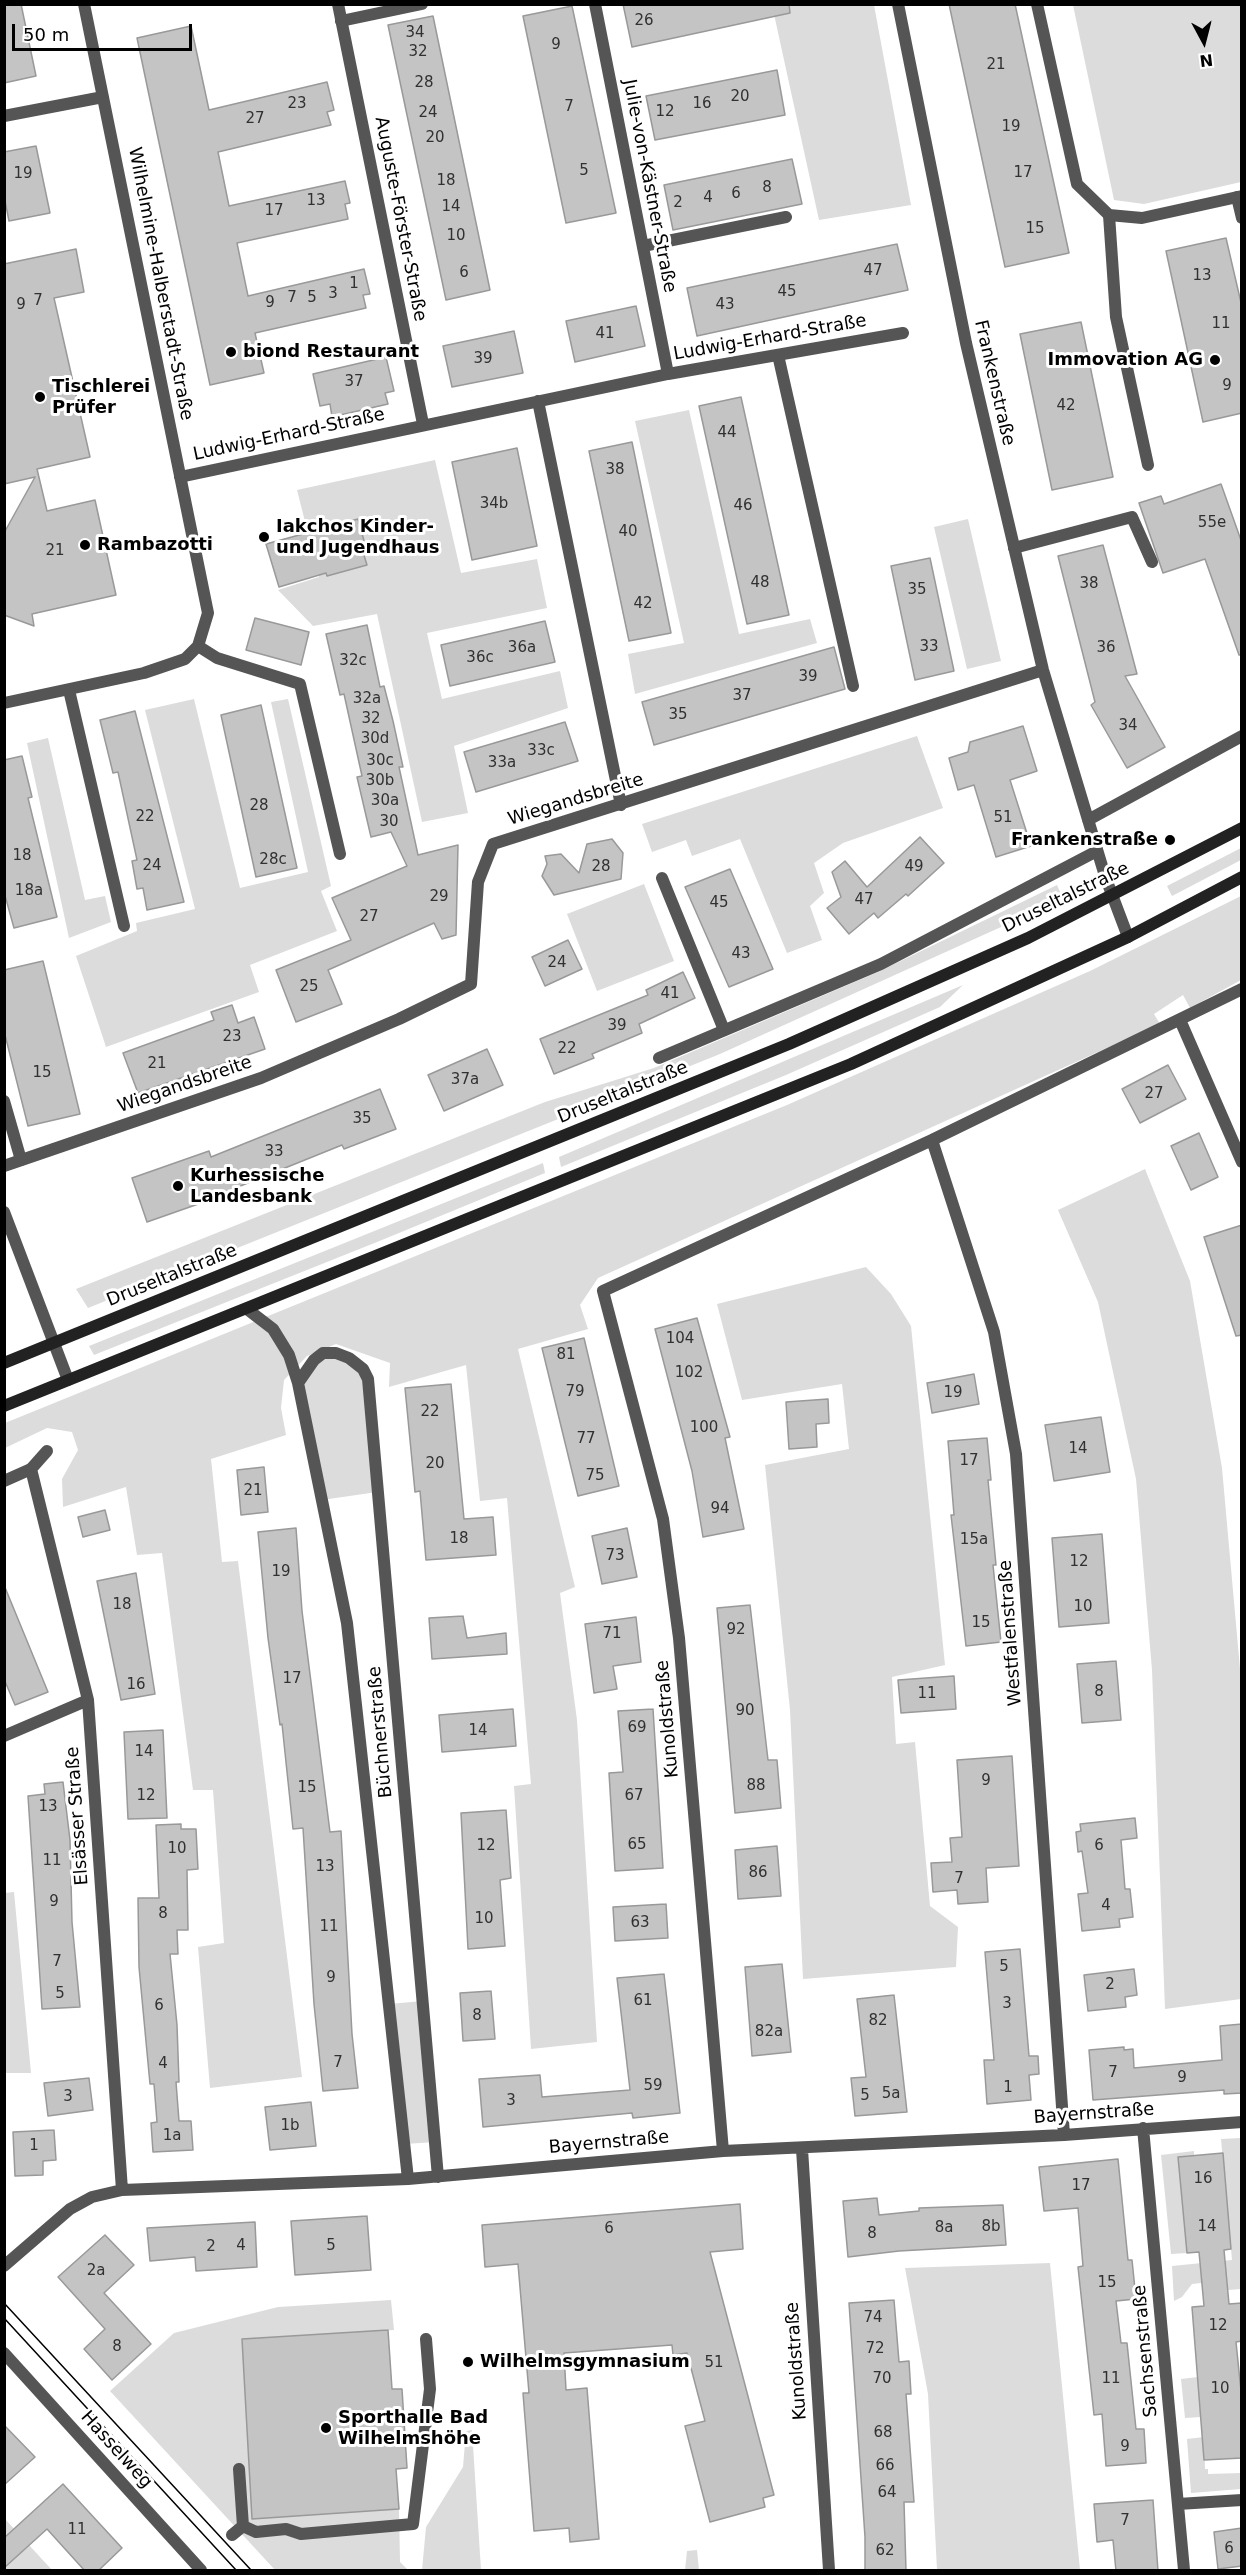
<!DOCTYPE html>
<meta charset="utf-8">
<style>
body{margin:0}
#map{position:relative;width:1246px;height:2575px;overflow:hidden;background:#fff;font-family:"DejaVu Sans",sans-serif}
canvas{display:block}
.frame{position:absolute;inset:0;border:6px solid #000;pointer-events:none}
.north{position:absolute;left:1174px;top:12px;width:60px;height:60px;-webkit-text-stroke:4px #fff;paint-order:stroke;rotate:173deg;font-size:16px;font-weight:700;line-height:24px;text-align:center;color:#000}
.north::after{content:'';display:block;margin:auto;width:21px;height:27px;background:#000;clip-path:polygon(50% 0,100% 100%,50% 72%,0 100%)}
.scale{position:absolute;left:12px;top:24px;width:180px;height:27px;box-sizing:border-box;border:3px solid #000;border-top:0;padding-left:8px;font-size:18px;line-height:21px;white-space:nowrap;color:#000;-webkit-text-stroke:4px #fff;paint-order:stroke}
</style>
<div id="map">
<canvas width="1246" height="2575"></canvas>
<div class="frame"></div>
<div class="north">N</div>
<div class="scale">50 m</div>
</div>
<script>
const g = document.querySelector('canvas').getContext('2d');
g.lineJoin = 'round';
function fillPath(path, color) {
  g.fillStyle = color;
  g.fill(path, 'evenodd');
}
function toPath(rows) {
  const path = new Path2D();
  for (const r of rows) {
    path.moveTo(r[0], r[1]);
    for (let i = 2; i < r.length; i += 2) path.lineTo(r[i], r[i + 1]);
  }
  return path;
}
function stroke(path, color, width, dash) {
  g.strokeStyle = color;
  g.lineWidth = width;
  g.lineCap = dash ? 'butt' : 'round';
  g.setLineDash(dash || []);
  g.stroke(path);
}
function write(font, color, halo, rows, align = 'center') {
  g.font = font + ' "DejaVu Sans",sans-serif';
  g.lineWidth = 6;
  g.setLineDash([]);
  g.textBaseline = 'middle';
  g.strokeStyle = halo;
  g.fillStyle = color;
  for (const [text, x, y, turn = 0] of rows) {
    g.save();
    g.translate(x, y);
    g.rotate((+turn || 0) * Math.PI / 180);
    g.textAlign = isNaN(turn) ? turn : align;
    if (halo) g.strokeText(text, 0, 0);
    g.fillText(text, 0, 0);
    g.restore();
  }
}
fillPath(toPath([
 [772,5,874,5,911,205,819,220],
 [1073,5,1241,5,1241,182,1144,204,1114,200],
 [689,410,739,634,810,619,817,643,635,694,628,654,684,643,635,421],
 [435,460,461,573,537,559,547,608,427,633,442,699,560,671,568,708,454,746,468,813,422,822,377,614,313,626,278,590,319,577,297,490],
 [968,519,1001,661,967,669,934,527],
 [194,699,240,888,308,872,271,702,288,699,331,886,321,891,337,931,250,965,259,992,106,1047,76,956,137,931,136,923,195,909,145,710],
 [917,736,943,808,843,843,814,863,824,893,810,906,822,940,787,953,740,839,692,856,686,840,652,852,642,824],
 [48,738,85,900,105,896,111,922,69,938,27,743],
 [1241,848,1241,860,1172,896,1167,886],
 [644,884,674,961,597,991,567,914],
 [1057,885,1063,899,720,1054,88,1308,76,1289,545,1102,654,1068,878,972],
 [1241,896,1241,980,1190,1008,1183,995,1154,1014,1160,1024,598,1278,580,1305,588,1329,518,1349,575,1587,560,1593,577,1720,597,2042,531,2049,514,1786,531,1784,507,1498,480,1501,466,1365,389,1387,390,1363,336,1344,307,1356,284,1380,281,1408,286,1435,211,1459,222,1562,238,1561,302,2077,210,2088,198,1947,224,1943,213,1790,193,1790,162,1553,137,1555,126,1487,63,1507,62,1479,78,1450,72,1432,47,1428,5,1448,5,1423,787,1105,1090,971],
 [963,985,940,1007,786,1075,561,1167,559,1157],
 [543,1163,545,1173,377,1242,94,1355,89,1346],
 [1145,1169,1190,1281,1222,1468,1242,1691,1241,1999,1165,2009,1152,1670,1136,1479,1098,1302,1058,1210],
 [866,1267,891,1294,911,1326,945,1665,892,1677,896,1744,915,1742,930,1906,958,1927,956,1967,803,1979,790,1710,765,1465,849,1449,842,1384,742,1400,717,1304],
 [323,1353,363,1369,377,1492,322,1500,298,1383],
 [14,1892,31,2073,5,2073,5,1893],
 [423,2001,435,2142,405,2144,389,2004],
 [1241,2138,1241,2289,1228,2290,1227,2280,1192,2284,1182,2297,1174,2301,1172,2266,1232,2260,1221,2139],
 [1194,2151,1194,2155,1178,2157,1187,2253,1171,2254,1161,2155],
 [1050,2263,1080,2570,937,2570,928,2394,905,2268],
 [391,2300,394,2330,242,2339,252,2519,399,2509,400,2562,408,2570,275,2570,110,2391,174,2333,278,2307],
 [1198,2377,1201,2417,1185,2418,1181,2379],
 [472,2430,481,2570,422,2570,426,2527,463,2467,466,2431],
 [1204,2437,1205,2469,1208,2469,1208,2474,1241,2473,1241,2489,1191,2493,1187,2439],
 [5,2519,52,2570,5,2570],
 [697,2550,699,2570,685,2570,687,2551]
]), '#dcdcdc');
const building = toPath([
 [4,4,21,4,36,76,4,83,4,4],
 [623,4,789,4,790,13,632,47,623,4],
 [949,4,1015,4,1069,253,1005,267,949,4],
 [572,6,616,213,566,223,523,16,572,6],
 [433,16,490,290,446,300,388,25,433,16],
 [191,26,209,110,327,82,334,110,327,112,331,125,218,152,229,206,345,181,350,203,345,204,348,219,237,243,248,296,364,269,370,294,363,295,366,308,255,333,264,373,210,385,137,38,191,26],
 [777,70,785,115,655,140,646,96,777,70],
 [36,146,50,213,9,221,4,196,4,152,36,146],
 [792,159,802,204,673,230,664,185,792,159],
 [1226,238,1242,307,1242,413,1203,422,1166,251,1226,238],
 [897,244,908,290,697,336,687,288,897,244],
 [76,249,84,292,54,298,90,457,37,469,47,511,95,500,116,595,32,614,34,626,4,615,4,533,35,477,4,484,4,264,76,249],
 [636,306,645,346,575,362,566,321,636,306],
 [1081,322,1113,477,1052,490,1020,334,1081,322],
 [514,331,523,373,452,387,443,346,514,331],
 [386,357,394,391,385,393,388,404,332,417,330,404,320,406,313,374,386,357],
 [741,397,789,615,747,624,699,406,741,397],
 [632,442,671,633,629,641,589,451,632,442],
 [517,448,537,546,472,560,452,462,517,448],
 [1221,484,1242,543,1242,655,1239,655,1205,559,1163,573,1139,503,1161,496,1164,504,1221,484],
 [358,519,366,548,362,549,367,565,327,576,326,573,279,587,266,544,358,519],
 [1103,545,1137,674,1125,676,1165,747,1127,768,1091,705,1095,702,1058,556,1103,545],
 [930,558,954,671,915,680,891,566,930,558],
 [255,618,309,632,301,665,246,650,255,618],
 [545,621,555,662,450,686,441,645,545,621],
 [367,625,380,687,384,686,393,721,403,767,399,767,418,855,458,845,456,935,442,939,434,923,328,970,342,1004,296,1022,276,970,351,940,332,898,407,866,391,832,371,837,357,777,362,776,344,694,340,695,326,634,367,625],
 [834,647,845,689,654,745,642,702,834,647],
 [261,705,297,868,256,877,221,715,261,705],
 [135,711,184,902,147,910,143,888,137,889,132,861,137,860,118,772,113,773,100,720,135,711],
 [565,722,578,761,476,792,464,752,565,722],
 [1023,726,1037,771,1010,780,1031,846,996,857,974,785,958,790,949,758,968,752,970,742,1023,726],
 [22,756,32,797,28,798,57,917,14,928,4,892,4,760,22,756],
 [920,837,944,863,908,896,906,894,878,918,874,913,849,934,827,908,841,897,832,872,845,861,867,887,920,837],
 [612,839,623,853,621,879,554,895,542,876,547,864,545,856,561,854,579,873,587,844,612,839],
 [730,869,773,969,729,987,685,887,730,869],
 [568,940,582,969,545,986,532,957,568,940],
 [43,961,80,1114,28,1126,4,1031,4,970,43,961],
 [683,972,695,998,639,1024,642,1033,592,1054,594,1058,554,1074,540,1039,648,995,646,990,683,972],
 [232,1005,238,1023,254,1017,265,1049,138,1093,123,1053,214,1020,211,1012,232,1005],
 [487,1049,503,1085,444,1111,428,1075,487,1049],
 [1168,1065,1186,1099,1140,1123,1122,1089,1168,1065],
 [380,1089,396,1129,344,1149,342,1145,223,1193,224,1195,147,1222,132,1178,209,1151,211,1157,380,1089],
 [1199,1133,1218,1177,1191,1190,1171,1146,1199,1133],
 [1242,1225,1242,1335,1236,1336,1204,1237,1242,1225],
 [697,1318,730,1437,725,1438,744,1529,703,1537,692,1471,655,1329,697,1318],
 [584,1338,619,1486,578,1496,542,1348,584,1338],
 [974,1374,979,1404,932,1413,927,1383,974,1374],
 [451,1384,464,1519,493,1517,496,1555,426,1560,420,1491,415,1492,405,1388,451,1384],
 [828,1399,829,1423,816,1424,817,1447,789,1449,786,1402,828,1399],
 [1101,1417,1110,1472,1054,1481,1045,1425,1101,1417],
 [987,1438,991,1480,988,1480,996,1565,993,1565,1001,1642,966,1646,951,1515,954,1515,948,1441,987,1438],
 [264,1467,268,1512,241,1515,237,1470,264,1467],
 [105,1510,110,1530,83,1537,78,1517,105,1510],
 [296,1528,302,1611,330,1832,341,1831,352,2034,358,2088,323,2091,314,2004,303,1828,293,1829,282,1724,280,1725,268,1638,258,1532,296,1528],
 [627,1528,637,1577,602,1584,592,1536,627,1528],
 [1102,1534,1109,1623,1059,1627,1052,1538,1102,1534],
 [136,1573,155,1694,121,1700,97,1581,136,1573],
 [4,1585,48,1692,15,1705,4,1679,4,1585],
 [750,1605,768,1760,777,1760,781,1808,735,1813,717,1608,750,1605],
 [463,1616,467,1638,506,1633,507,1654,432,1659,429,1618,463,1616],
 [636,1617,641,1662,613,1666,617,1689,594,1693,585,1624,636,1617],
 [1116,1661,1121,1720,1082,1723,1077,1664,1116,1661],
 [954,1676,956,1709,901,1713,898,1680,954,1676],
 [513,1709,516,1746,442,1752,439,1715,513,1709],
 [653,1709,663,1868,615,1871,609,1773,623,1772,618,1711,653,1709],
 [163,1730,167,1818,128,1819,124,1732,163,1730],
 [1012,1756,1019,1866,986,1868,988,1902,958,1904,957,1890,933,1892,931,1863,952,1862,950,1838,962,1837,957,1760,1012,1756],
 [63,1782,70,1840,72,1922,80,2007,42,2009,28,1796,45,1794,44,1784,63,1782],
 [506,1810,511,1878,500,1880,505,1946,468,1949,461,1813,506,1810],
 [1135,1818,1137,1838,1121,1840,1125,1889,1130,1889,1133,1917,1119,1919,1120,1927,1082,1931,1078,1894,1088,1893,1082,1851,1078,1852,1076,1832,1081,1831,1080,1824,1135,1818],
 [181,1824,181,1829,196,1829,198,1869,187,1870,188,1930,177,1930,178,1954,170,1954,177,2025,179,2082,176,2082,179,2121,191,2121,193,2150,153,2152,151,2123,157,2122,154,2084,150,2084,139,1967,138,1898,159,1898,156,1825,181,1824],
 [777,1846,781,1896,738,1899,735,1850,777,1846],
 [666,1904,668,1938,615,1941,613,1907,666,1904],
 [1020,1949,1029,2056,1038,2056,1039,2074,1029,2075,1031,2100,987,2104,984,2060,994,2060,985,1952,1020,1949],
 [782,1964,791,2052,752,2056,745,1967,782,1964],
 [1134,1969,1137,1995,1125,1997,1126,2007,1088,2011,1084,1975,1134,1969],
 [664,1974,680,2113,633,2118,632,2113,483,2127,479,2079,540,2075,542,2097,630,2090,617,1978,664,1974],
 [491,1991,495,2039,463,2041,460,1993,491,1991],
 [894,1995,907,2112,855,2116,851,2078,866,2077,857,1999,894,1995],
 [1242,2024,1242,2093,1224,2094,1224,2090,1093,2100,1089,2050,1124,2047,1124,2050,1133,2049,1134,2068,1222,2060,1220,2026,1242,2024],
 [89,2078,93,2110,48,2116,44,2083,89,2078],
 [311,2102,316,2146,270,2150,265,2107,311,2102],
 [54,2130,56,2160,43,2161,43,2175,15,2176,13,2132,54,2130],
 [1223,2153,1231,2249,1224,2250,1229,2304,1242,2303,1242,2341,1236,2342,1242,2401,1242,2458,1204,2460,1192,2307,1204,2306,1199,2252,1187,2253,1178,2157,1223,2153],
 [1118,2159,1128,2260,1132,2260,1136,2299,1116,2301,1121,2343,1127,2343,1136,2429,1144,2429,1146,2463,1106,2466,1102,2414,1094,2415,1078,2267,1083,2266,1078,2208,1044,2211,1039,2167,1118,2159],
 [877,2198,879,2215,919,2211,919,2208,1003,2205,1006,2245,899,2251,848,2257,843,2201,877,2198],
 [740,2204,743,2249,710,2252,774,2495,763,2498,765,2507,710,2522,685,2426,705,2421,687,2353,673,2355,672,2345,564,2353,566,2390,587,2388,599,2539,570,2542,569,2528,534,2531,523,2393,529,2393,518,2264,485,2267,482,2225,740,2204],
 [367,2216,371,2270,295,2275,291,2221,367,2216],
 [255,2222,257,2267,196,2271,195,2257,150,2261,147,2228,255,2222],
 [105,2235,134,2265,104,2293,151,2344,112,2380,84,2349,105,2329,58,2277,105,2235],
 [894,2300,899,2362,909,2361,911,2394,906,2394,914,2502,904,2502,906,2571,865,2571,865,2537,849,2303,894,2300],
 [388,2330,392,2389,402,2389,407,2468,396,2469,399,2509,252,2519,242,2339,388,2330],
 [4,2425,35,2457,4,2485,4,2425],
 [63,2484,122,2548,98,2571,85,2571,47,2529,4,2568,4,2538,63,2484],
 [1153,2500,1158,2571,1116,2571,1113,2540,1097,2542,1094,2504,1153,2500],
 [1242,2528,1242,2566,1218,2569,1214,2532,1242,2528]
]);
fillPath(building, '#c4c4c4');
stroke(building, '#999', 1.5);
stroke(toPath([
 [341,21,422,4],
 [1237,197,1242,218],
 [1109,215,1116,317,1148,465],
 [643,246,786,217],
 [778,355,853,686],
 [1014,548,1132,517,1152,562],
 [662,878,724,1030],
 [4,1101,21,1160],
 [4,1481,31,1469],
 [239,2469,243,2526],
 [232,2535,243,2526,256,2532,286,2529,301,2534,413,2524,430,2389,426,2339]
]), '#555', 12);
stroke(toPath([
 [338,4,423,424],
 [595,4,668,374],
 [898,4,966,343,1043,670,1105,876,1128,937],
 [1037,4,1077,184,1109,215,1142,218,1242,196],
 [4,116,103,97],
 [538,401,621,805],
 [180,477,668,374,903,333],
 [198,646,217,658,300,684,340,854],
 [69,690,124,926],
 [4,703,144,673,185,659,198,646,208,613,84,4],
 [1088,820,1242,736],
 [1180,1020,1242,1162],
 [659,1058,881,964,1097,851],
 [932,1140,994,1332,1016,1454,1064,2135],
 [4,1166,261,1078,399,1019,471,984,478,882,493,844,1043,670],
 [4,1212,68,1380],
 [247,1309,273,1329,289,1355,298,1383],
 [47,1451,31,1469,88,1700,122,2190],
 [4,1736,88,1700],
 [1143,2128,1184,2570],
 [802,2149,829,2570],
 [723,2151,679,1638,663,1519,603,1291,932,1140,1242,989],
 [408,2179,347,1623,298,1383,314,1360,323,1353,336,1353,349,1358,363,1369,368,1379,438,2177],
 [4,2266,70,2209,92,2197,122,2190,408,2179,723,2151,1064,2135,1242,2122],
 [4,2353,201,2570],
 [1178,2504,1242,2500]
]), '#555', 12);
stroke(toPath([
 [4,1363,789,1044,1028,938,1242,828],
 [4,1406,851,1064,1128,937,1242,877]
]), '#222', 12);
stroke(toPath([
 [4,2303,251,2570],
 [4,2318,236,2570]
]), '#000', 1.5);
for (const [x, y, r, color] of [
 [231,352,6,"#000"],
 [1215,360,6,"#000"],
 [40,397,6,"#000"],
 [264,537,6,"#000"],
 [85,545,6,"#000"],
 [1170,840,6,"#000"],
 [178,1186,6,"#000"],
 [468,2362,6,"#000"],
 [326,2428,6,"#000"]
]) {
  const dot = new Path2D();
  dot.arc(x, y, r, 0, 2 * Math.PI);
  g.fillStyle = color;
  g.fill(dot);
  stroke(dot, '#fff', 2);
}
write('15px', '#313131', null, [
 ["26",644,21],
 ["34",415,33],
 ["9",556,45],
 ["32",418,52],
 ["21",996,65],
 ["28",424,83],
 ["20",740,97],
 ["23",297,104],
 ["16",702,104],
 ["7",569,107],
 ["12",665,112],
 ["24",428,113],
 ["27",255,119],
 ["19",1011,127],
 ["20",435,138],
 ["5",584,171],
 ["17",1023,173],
 ["19",23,174],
 ["18",446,181],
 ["8",767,188],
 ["6",736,194],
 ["4",708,198],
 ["13",316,201],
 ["2",678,203],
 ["14",451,207],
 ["17",274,211],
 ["15",1035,229],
 ["10",456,236],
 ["47",873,271],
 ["6",464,273],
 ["13",1202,276],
 ["1",354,284],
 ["45",787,292],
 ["3",333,294],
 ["7",292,298],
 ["5",312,298],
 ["7",38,301],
 ["9",270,303],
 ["9",21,305],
 ["43",725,305],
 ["11",1221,324],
 ["41",605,334],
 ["39",483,359],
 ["37",354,382],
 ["9",1227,386],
 ["42",1066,406],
 ["44",727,433],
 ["38",615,470],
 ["34b",494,504],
 ["46",743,506],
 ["55e",1212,523],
 ["40",628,532],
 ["21",55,551],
 ["48",760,583],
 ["38",1089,584],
 ["35",917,590],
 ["42",643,604],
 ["33",929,647],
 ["36a",522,648],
 ["36",1106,648],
 ["36c",480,658],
 ["32c",353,661],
 ["39",808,677],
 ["37",742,696],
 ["32a",367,699],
 ["35",678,715],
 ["32",371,719],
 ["34",1128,726],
 ["30d",375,739],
 ["33c",541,751],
 ["30c",380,761],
 ["33a",502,763],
 ["30b",380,781],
 ["30a",385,801],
 ["28",259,806],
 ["22",145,817],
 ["51",1003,818],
 ["30",389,822],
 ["18",22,856],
 ["28c",273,860],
 ["24",152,866],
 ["28",601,867],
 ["49",914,867],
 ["18a",29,891],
 ["29",439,897],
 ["47",864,900],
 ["45",719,903],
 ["27",369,917],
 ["43",741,954],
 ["24",557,963],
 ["25",309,987],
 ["41",670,994],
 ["39",617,1026],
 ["23",232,1037],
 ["22",567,1049],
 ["21",157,1064],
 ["15",42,1073],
 ["37a",465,1080],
 ["27",1154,1094],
 ["35",362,1119],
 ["33",274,1152],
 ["104",680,1339],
 ["81",566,1355],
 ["102",689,1373],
 ["79",575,1392],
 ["19",953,1393],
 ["22",430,1412],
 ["100",704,1428],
 ["77",586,1439],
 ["14",1078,1449],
 ["17",969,1461],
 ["20",435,1464],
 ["75",595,1476],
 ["21",253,1491],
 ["94",720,1509],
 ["18",459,1539],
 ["15a",974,1540],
 ["73",615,1556],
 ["12",1079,1562],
 ["19",281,1572],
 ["18",122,1605],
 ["10",1083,1607],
 ["15",981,1623],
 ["92",736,1630],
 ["71",612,1634],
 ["17",292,1679],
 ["16",136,1685],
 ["8",1099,1692],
 ["11",927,1694],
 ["90",745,1711],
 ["69",637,1728],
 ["14",478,1731],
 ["14",144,1752],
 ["9",986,1781],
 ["88",756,1786],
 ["15",307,1788],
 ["12",146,1796],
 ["67",634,1796],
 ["13",48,1807],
 ["65",637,1845],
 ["12",486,1846],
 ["6",1099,1846],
 ["10",177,1849],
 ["11",52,1861],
 ["13",325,1867],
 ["86",758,1873],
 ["7",959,1879],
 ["9",54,1902],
 ["4",1106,1906],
 ["8",163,1914],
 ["10",484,1919],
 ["63",640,1923],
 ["11",329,1927],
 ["7",57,1962],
 ["5",1004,1967],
 ["9",331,1978],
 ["2",1110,1985],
 ["5",60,1994],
 ["61",643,2001],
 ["3",1007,2004],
 ["6",159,2006],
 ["8",477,2016],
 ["82",878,2021],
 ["82a",769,2032],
 ["7",338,2063],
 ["4",163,2064],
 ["7",1113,2073],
 ["9",1182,2078],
 ["59",653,2086],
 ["1",1008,2088],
 ["5a",891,2094],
 ["5",865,2096],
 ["3",68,2097],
 ["3",511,2101],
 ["1b",290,2126],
 ["1a",172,2136],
 ["1",34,2146],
 ["16",1203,2179],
 ["17",1081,2186],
 ["8b",991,2227],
 ["14",1207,2227],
 ["8a",944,2228],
 ["6",609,2229],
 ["8",872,2234],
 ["4",241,2246],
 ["5",331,2246],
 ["2",211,2247],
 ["2a",96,2271],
 ["15",1107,2283],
 ["74",873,2318],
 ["12",1218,2326],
 ["8",117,2347],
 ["72",875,2349],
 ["51",714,2363],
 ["70",882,2379],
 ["11",1111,2379],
 ["10",1220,2389],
 ["68",883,2433],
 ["9",1125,2447],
 ["66",885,2466],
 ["64",887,2493],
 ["7",1125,2521],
 ["11",77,2530],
 ["6",1229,2549],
 ["62",885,2551]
]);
write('18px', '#000', '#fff', [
 ["Julie-von-Kästner-Straße",649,186,79],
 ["Auguste-Förster-Straße",400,219,79],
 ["Wilhelmine-Halberstadt-Straße",160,284,79],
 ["Ludwig-Erhard-Straße",770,338,-10],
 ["Frankenstraße",994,383,77],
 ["Ludwig-Erhard-Straße",289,435,-12],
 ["Wiegandsbreite",576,800,-17],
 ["Druseltalstraße",1066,898,-26],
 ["Wiegandsbreite",185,1085,-19],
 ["Druseltalstraße",623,1093,-22],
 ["Druseltalstraße",172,1276,-22],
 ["Westfalenstraße",1011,1633,-94],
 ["Kunoldstraße",668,1719,-95],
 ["Büchnerstraße",381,1732,-95],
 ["Elsässer Straße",78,1816,-94],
 ["Bayernstraße",1094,2114,-4],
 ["Bayernstraße",609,2143,-5],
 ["Sachsenstraße",1146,2351,-95],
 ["Kunoldstraße",797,2361,-94],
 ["Hasselweg",116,2450,48]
]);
write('bold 18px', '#000', '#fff', [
 ["biond Restaurant",243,352],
 ["Immovation AG",1203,360,"right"],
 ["Tischlerei",52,387],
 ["Prüfer",52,408],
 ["Iakchos Kinder-",276,527],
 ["und Jugendhaus",276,548],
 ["Rambazotti",97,545],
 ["Frankenstraße",1158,840,"right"],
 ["Kurhessische",190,1176],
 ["Landesbank",190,1197],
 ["Wilhelmsgymnasium",480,2362],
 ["Sporthalle Bad",338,2418],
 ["Wilhelmshöhe",338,2439]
], 'left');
</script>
